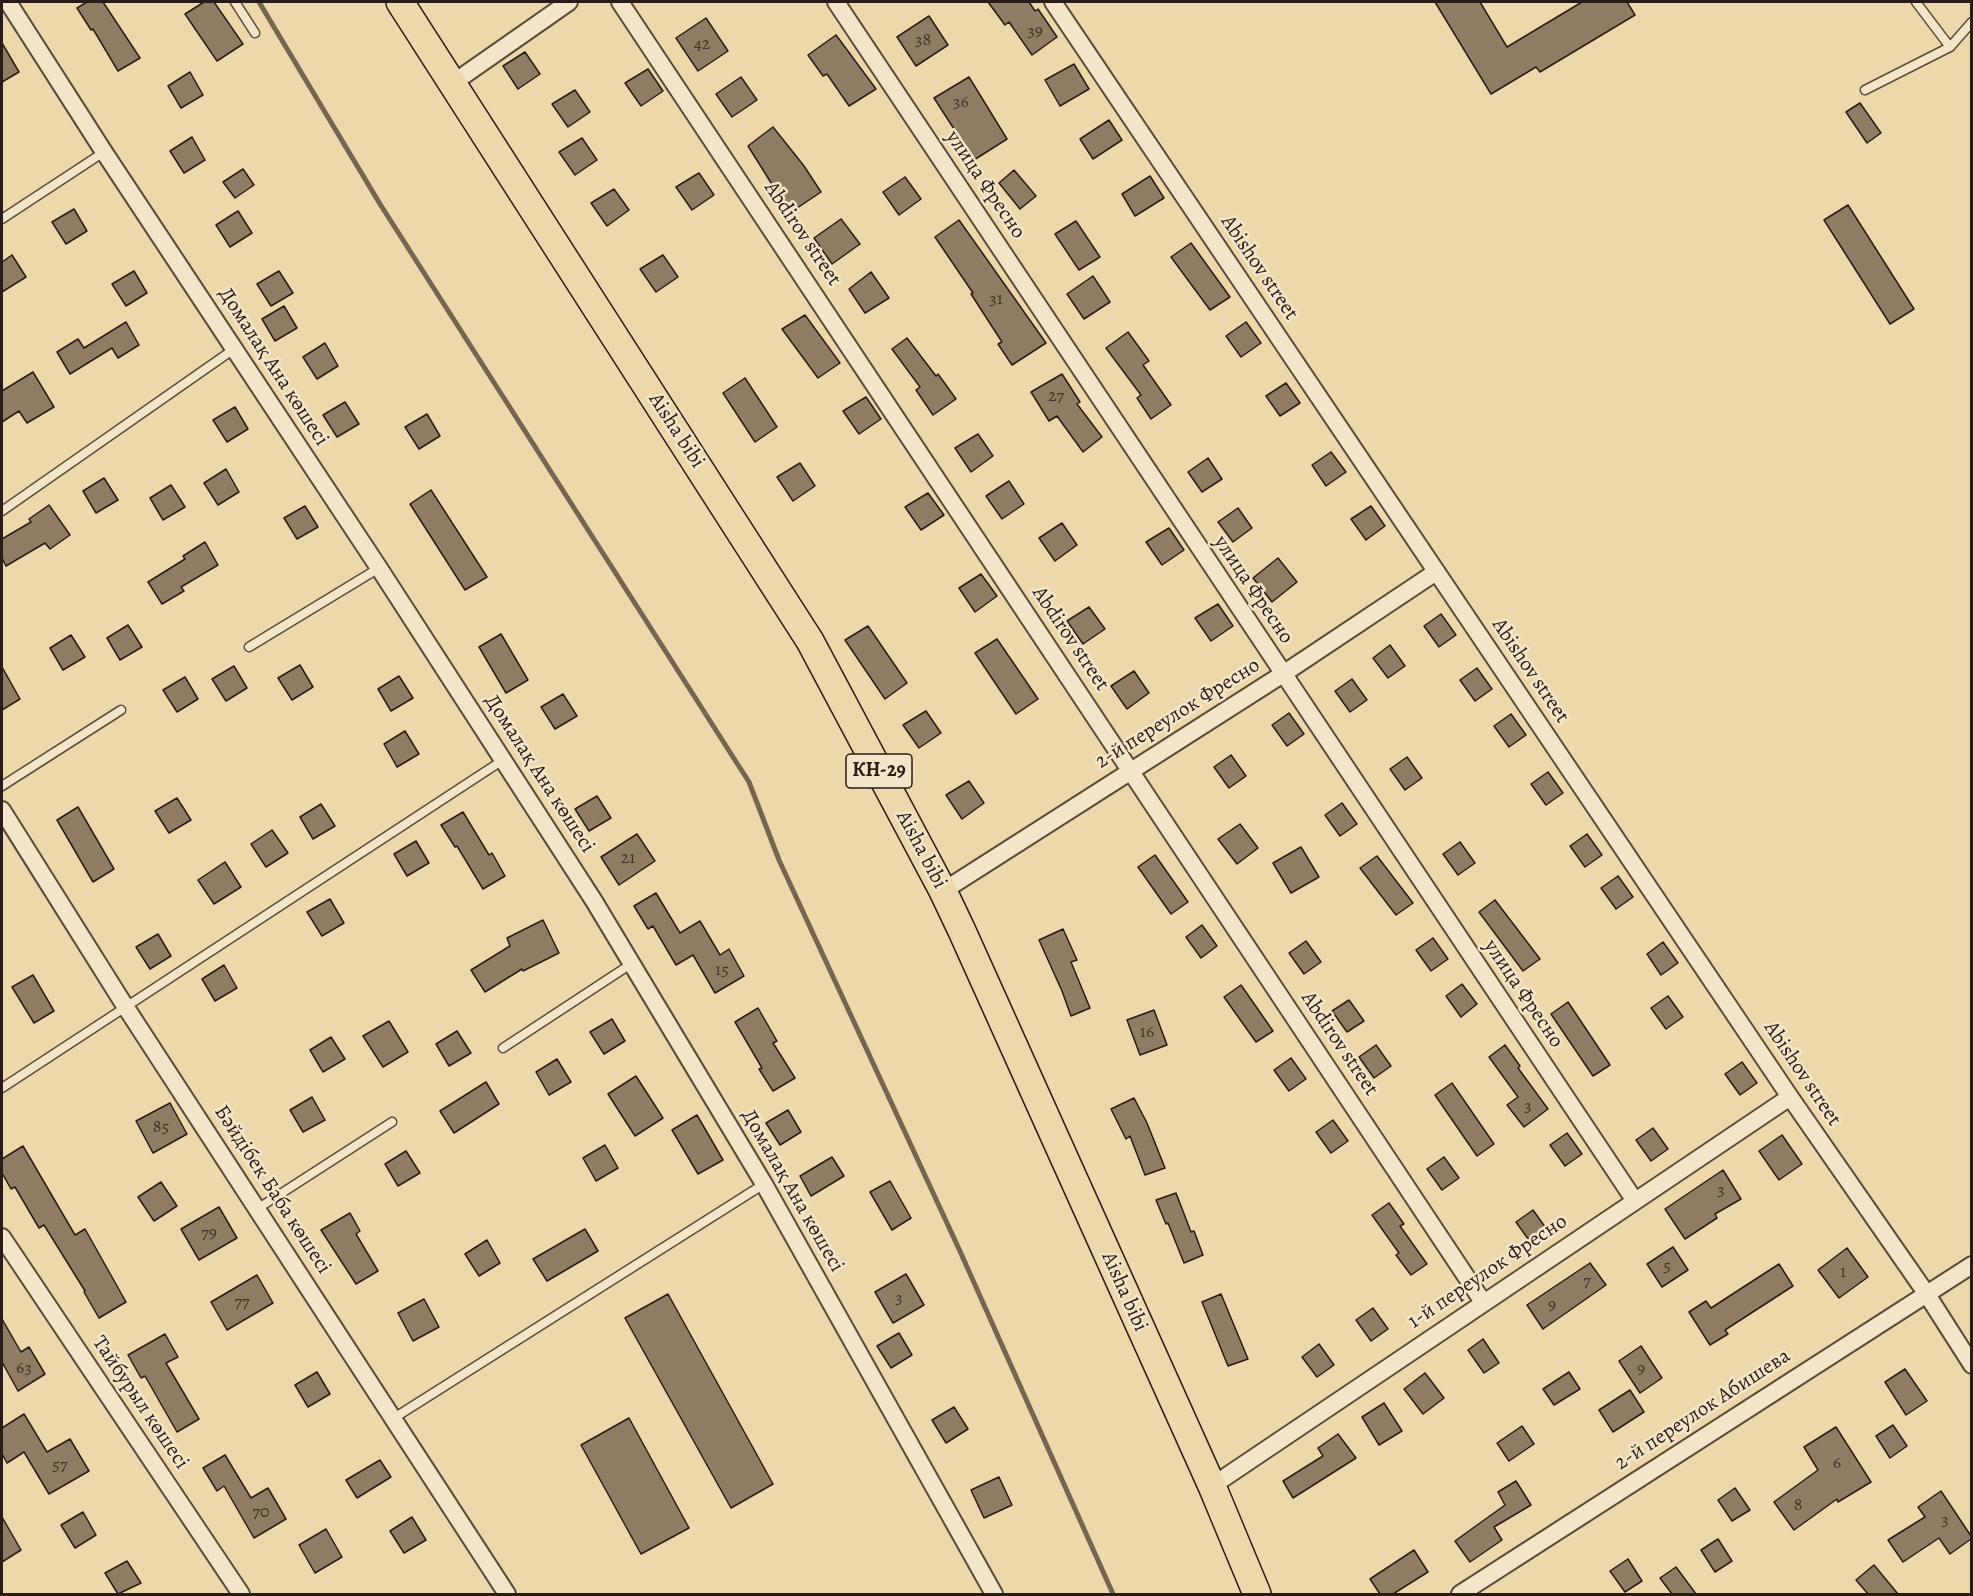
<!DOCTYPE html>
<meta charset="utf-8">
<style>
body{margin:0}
#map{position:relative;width:1973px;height:1596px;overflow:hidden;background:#ecd8aa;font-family:Alegreya,serif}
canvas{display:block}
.frame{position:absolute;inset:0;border:3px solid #291b15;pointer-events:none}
</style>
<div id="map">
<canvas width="1973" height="1596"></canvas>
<div class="frame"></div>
</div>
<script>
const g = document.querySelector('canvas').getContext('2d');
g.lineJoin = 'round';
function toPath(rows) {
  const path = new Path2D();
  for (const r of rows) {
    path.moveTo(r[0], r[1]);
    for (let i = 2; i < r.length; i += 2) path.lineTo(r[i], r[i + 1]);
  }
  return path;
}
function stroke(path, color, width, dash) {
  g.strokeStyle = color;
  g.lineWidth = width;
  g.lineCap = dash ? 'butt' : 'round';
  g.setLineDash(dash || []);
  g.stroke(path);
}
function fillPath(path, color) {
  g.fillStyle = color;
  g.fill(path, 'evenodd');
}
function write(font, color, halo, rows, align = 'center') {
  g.font = font + ' Alegreya,serif';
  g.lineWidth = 5;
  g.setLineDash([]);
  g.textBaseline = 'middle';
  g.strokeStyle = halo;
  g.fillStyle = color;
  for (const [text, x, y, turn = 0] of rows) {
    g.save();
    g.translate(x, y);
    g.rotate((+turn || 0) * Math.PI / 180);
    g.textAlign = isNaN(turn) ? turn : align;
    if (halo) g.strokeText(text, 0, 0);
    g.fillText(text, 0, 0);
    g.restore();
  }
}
stroke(toPath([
 [259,2,380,204,749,782,779,860,959,1249,1113,1594]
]), '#766650', 5);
const building = toPath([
 [87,2,103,2,140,58,118,71,93,29,91,30,77,8,87,2],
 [204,2,214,2,243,44,217,61,185,14,204,2],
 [988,2,1029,2,1035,11,1038,9,1057,37,1032,55,1009,22,1005,25,988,2],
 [1435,2,1480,2,1507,47,1582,2,1627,2,1635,15,1540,72,1536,67,1491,94,1435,2],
 [929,16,948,45,916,66,897,37,929,16],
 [706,18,728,51,698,71,676,38,706,18],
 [836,35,876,89,849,106,827,74,823,76,808,55,836,35],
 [2,43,19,72,2,82,2,43],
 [525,52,540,74,518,89,503,66,525,52],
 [1074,64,1089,89,1060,106,1045,80,1074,64],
 [648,69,663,91,641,106,625,83,648,69],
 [190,72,203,95,181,108,168,86,190,72],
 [741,77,757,100,732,117,716,94,741,77],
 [969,77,1007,139,974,160,934,98,969,77],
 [575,90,590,112,568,127,552,104,575,90],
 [1860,103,1881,133,1867,143,1846,112,1860,103],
 [1109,120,1122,140,1093,159,1080,139,1109,120],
 [773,127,804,166,821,192,790,213,748,146,773,127],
 [192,137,205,160,184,173,170,151,192,137],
 [582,138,597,160,575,175,559,152,582,138],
 [243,169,254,185,235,198,223,182,243,169],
 [1014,170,1036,196,1020,209,999,183,1014,170],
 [699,173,714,195,692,210,676,187,699,173],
 [1150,176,1164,198,1135,216,1122,194,1150,176],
 [905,177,921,199,899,215,883,192,905,177],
 [614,189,629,210,607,226,591,203,614,189],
 [1848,205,1914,309,1890,324,1824,220,1848,205],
 [74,209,87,231,66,244,52,222,74,209],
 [238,211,252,233,230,247,216,225,238,211],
 [841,219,860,244,832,264,814,238,841,219],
 [959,220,1046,343,1012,365,998,344,1002,342,971,294,973,293,935,237,959,220],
 [1076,221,1100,257,1079,270,1055,234,1076,221],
 [1191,243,1230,297,1210,310,1171,257,1191,243],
 [12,255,26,277,2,292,2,262,12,255],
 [663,255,678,277,656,292,640,269,663,255],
 [134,271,147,293,126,306,112,284,134,271],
 [279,271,293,293,271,306,257,284,279,271],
 [871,272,889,298,865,313,849,289,871,272],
 [1093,276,1110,302,1084,319,1067,294,1093,276],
 [284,306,297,328,275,341,262,319,284,306],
 [805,315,840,363,818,378,782,329,805,315],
 [126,322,139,345,118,358,112,348,70,374,57,352,78,339,84,348,126,322],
 [1246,322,1261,343,1241,357,1226,336,1246,322],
 [1128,332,1149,361,1143,365,1171,405,1151,419,1137,398,1141,395,1106,348,1128,332],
 [907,338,936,376,938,374,956,399,933,415,916,390,920,387,892,349,907,338],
 [325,343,338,366,317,379,303,357,325,343],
 [33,372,54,407,27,423,19,411,2,422,2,391,33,372],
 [1062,374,1080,402,1077,404,1102,437,1083,452,1057,416,1049,421,1031,392,1062,374],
 [745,378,777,427,755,442,723,393,745,378],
 [1286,383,1300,403,1280,416,1266,396,1286,383],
 [866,397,881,419,859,434,843,411,866,397],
 [345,402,359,424,337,437,323,415,345,402],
 [235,407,248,429,227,442,213,420,235,407],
 [427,414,440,436,419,449,405,427,427,414],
 [978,434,993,456,971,472,955,448,978,434],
 [1331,452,1346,472,1326,486,1312,465,1331,452],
 [1208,458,1222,479,1202,492,1188,472,1208,458],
 [800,463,815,486,793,501,777,477,800,463],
 [226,469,239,492,218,505,204,483,226,469],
 [104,478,118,500,96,513,83,491,104,478],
 [1009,481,1024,504,1002,519,986,496,1009,481],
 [171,485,185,507,163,520,150,498,171,485],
 [431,490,487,577,465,590,410,504,431,490],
 [928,493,944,515,921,530,905,507,928,493],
 [49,505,70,535,50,549,45,543,6,566,2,558,2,539,31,522,29,519,49,505],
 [305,506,318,527,297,539,284,518,305,506],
 [1371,506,1385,526,1366,540,1351,519,1371,506],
 [1238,508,1252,528,1233,542,1218,522,1238,508],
 [1062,523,1077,545,1055,561,1039,538,1062,523],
 [1169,528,1184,550,1162,565,1146,542,1169,528],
 [205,542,218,565,181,587,184,591,162,604,148,582,185,559,183,556,205,542],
 [1278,558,1297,582,1272,602,1253,578,1278,558],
 [981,574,997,596,975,612,959,588,981,574],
 [1218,604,1233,626,1211,641,1195,618,1218,604],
 [1089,607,1105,629,1083,644,1067,621,1089,607],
 [1441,614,1456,635,1439,647,1424,626,1441,614],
 [128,625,142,647,120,660,107,638,128,625],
 [868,626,907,683,885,699,845,640,868,626],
 [501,634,528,680,506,693,479,647,501,634],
 [71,635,85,657,63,670,50,648,71,635],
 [997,639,1038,699,1016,714,975,653,997,639],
 [1390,645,1405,666,1388,678,1373,658,1390,645],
 [300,665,313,687,292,700,278,678,300,665],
 [234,666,247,688,226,701,212,679,234,666],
 [2,667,20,699,2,710,2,667],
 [1477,668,1492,689,1475,701,1460,680,1477,668],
 [1134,671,1149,693,1127,709,1111,686,1134,671],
 [399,676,413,698,391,711,378,689,399,676],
 [185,677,198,699,177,712,163,690,185,677],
 [1352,679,1367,700,1350,712,1335,691,1352,679],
 [563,694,577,716,555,729,541,707,563,694],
 [926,711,941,733,919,748,903,725,926,711],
 [1289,713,1304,734,1287,746,1272,725,1289,713],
 [1511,714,1526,735,1509,747,1494,726,1511,714],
 [405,731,419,754,397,767,384,744,405,731],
 [1231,755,1246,776,1229,788,1214,767,1231,755],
 [1407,757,1422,778,1405,790,1390,769,1407,757],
 [1548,772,1563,793,1546,805,1531,784,1548,772],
 [969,781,984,803,962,819,946,795,969,781],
 [597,796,611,818,589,831,575,809,597,796],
 [177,798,191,820,169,833,155,811,177,798],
 [1342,803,1357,824,1340,836,1325,815,1342,803],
 [321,804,335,826,313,839,300,817,321,804],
 [78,807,114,869,93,882,57,820,78,807],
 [463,812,489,855,492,853,505,876,483,889,457,846,455,847,441,825,463,812],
 [1240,824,1258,848,1237,864,1218,839,1240,824],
 [272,830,288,853,266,867,251,844,272,830],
 [637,834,655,861,619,885,601,857,637,834],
 [1587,834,1602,855,1585,867,1570,846,1587,834],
 [416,841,429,863,407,876,394,854,416,841],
 [1460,842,1475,863,1458,875,1443,854,1460,842],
 [1301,847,1319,877,1291,893,1273,863,1301,847],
 [1155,855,1188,902,1171,914,1138,867,1155,855],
 [1377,856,1413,903,1396,915,1360,868,1377,856],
 [225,862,241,887,214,904,198,880,225,862],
 [1618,876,1633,897,1616,909,1601,888,1618,876],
 [656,893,680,933,700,921,720,955,729,949,744,976,715,993,693,955,676,965,653,926,648,929,634,906,656,893],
 [330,899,344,923,322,936,307,912,330,899],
 [1495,900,1540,959,1523,971,1479,912,1495,900],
 [543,920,559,953,523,971,522,969,485,992,471,970,510,946,507,938,543,920],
 [1202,925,1217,946,1201,958,1186,937,1202,925],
 [1063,929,1077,960,1071,962,1090,1008,1071,1016,1062,991,1039,940,1063,929],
 [158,934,171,956,150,969,136,947,158,934],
 [1433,938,1448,959,1431,971,1416,950,1433,938],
 [1306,941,1321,962,1304,974,1289,953,1306,941],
 [1663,942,1678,963,1661,975,1647,954,1663,942],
 [224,965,237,988,215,1001,202,979,224,965],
 [33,975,54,1011,34,1023,12,987,33,975],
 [1462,984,1477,1004,1461,1017,1446,996,1462,984],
 [1241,985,1273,1031,1256,1042,1224,997,1241,985],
 [1668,996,1683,1017,1666,1029,1651,1008,1668,996],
 [1349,1000,1364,1021,1347,1032,1332,1011,1349,1000],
 [1568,1002,1610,1065,1593,1076,1551,1014,1568,1002],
 [758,1008,777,1041,773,1043,795,1078,773,1091,759,1069,762,1068,735,1022,758,1008],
 [1154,1010,1167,1045,1140,1055,1127,1020,1154,1010],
 [612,1019,625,1041,604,1054,590,1032,612,1019],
 [389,1021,408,1052,383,1067,363,1036,389,1021],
 [457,1031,471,1053,449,1066,436,1044,457,1031],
 [331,1037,345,1059,323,1072,310,1050,331,1037],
 [1376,1045,1391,1066,1374,1078,1359,1057,1376,1045],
 [1505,1045,1520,1066,1518,1068,1548,1109,1524,1127,1507,1105,1518,1097,1489,1057,1505,1045],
 [1291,1058,1306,1079,1289,1091,1274,1070,1291,1058],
 [557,1059,571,1082,549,1095,536,1072,557,1059],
 [1742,1062,1757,1083,1740,1095,1725,1074,1742,1062],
 [636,1076,663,1118,635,1136,608,1094,636,1076],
 [486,1082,499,1104,454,1133,440,1111,486,1082],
 [1452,1083,1494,1144,1477,1156,1435,1095,1452,1083],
 [312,1097,325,1120,303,1132,290,1110,312,1097],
 [1134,1098,1147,1123,1165,1168,1145,1175,1130,1136,1126,1139,1111,1109,1134,1098],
 [170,1103,187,1134,153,1153,136,1121,170,1103],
 [788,1110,801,1132,780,1145,766,1123,788,1110],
 [697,1115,723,1160,698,1174,672,1130,697,1115],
 [1333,1120,1348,1141,1331,1153,1316,1132,1333,1120],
 [1653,1128,1668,1149,1651,1161,1636,1140,1653,1128],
 [1567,1133,1582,1154,1565,1166,1550,1145,1567,1133],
 [1782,1135,1802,1164,1779,1180,1759,1151,1782,1135],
 [605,1145,618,1168,596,1181,583,1158,605,1145],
 [23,1146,75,1235,85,1229,126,1302,99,1318,84,1292,85,1291,44,1225,39,1228,15,1187,11,1189,2,1173,2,1159,23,1146],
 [406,1151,420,1173,398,1186,385,1164,406,1151],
 [832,1157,844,1176,811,1196,800,1176,832,1157],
 [1444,1157,1459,1178,1442,1190,1427,1169,1444,1157],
 [1723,1170,1741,1199,1715,1214,1717,1218,1685,1239,1665,1209,1723,1170],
 [890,1181,911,1218,892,1230,870,1192,890,1181],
 [161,1182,177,1206,154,1221,138,1197,161,1182],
 [1176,1193,1191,1232,1194,1231,1203,1255,1184,1263,1168,1223,1166,1224,1156,1200,1176,1193],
 [1389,1203,1404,1224,1400,1226,1427,1264,1411,1275,1396,1255,1399,1253,1372,1215,1389,1203],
 [219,1207,237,1238,199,1260,181,1229,219,1207],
 [1533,1210,1548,1231,1531,1243,1516,1222,1533,1210],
 [350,1213,360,1231,356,1234,378,1271,356,1284,321,1230,350,1213],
 [585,1229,598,1251,547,1281,533,1259,585,1229],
 [487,1240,500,1263,479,1276,465,1254,487,1240],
 [1673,1247,1688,1270,1662,1287,1647,1264,1673,1247],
 [1847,1248,1868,1277,1839,1298,1818,1270,1847,1248],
 [1590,1263,1606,1285,1543,1329,1527,1305,1590,1263],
 [1779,1264,1793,1286,1725,1330,1728,1334,1710,1345,1689,1312,1706,1301,1711,1308,1779,1264],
 [906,1274,924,1305,893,1323,875,1292,906,1274],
 [257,1275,273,1303,227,1330,211,1302,257,1275],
 [668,1294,773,1484,731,1508,625,1318,668,1294],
 [1221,1294,1248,1359,1228,1366,1202,1302,1221,1294],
 [424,1299,439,1327,413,1341,398,1313,424,1299],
 [1373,1308,1388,1329,1371,1341,1356,1320,1373,1308],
 [2,1319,21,1352,29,1347,45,1374,18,1391,2,1362,2,1319],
 [899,1333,912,1355,891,1368,877,1346,899,1333],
 [165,1334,178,1357,166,1363,199,1419,177,1432,145,1376,141,1378,128,1355,165,1334],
 [1483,1339,1499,1363,1484,1373,1468,1350,1483,1339],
 [1319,1344,1334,1365,1317,1377,1302,1357,1319,1344],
 [1641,1346,1662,1378,1640,1393,1619,1361,1641,1346],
 [1905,1369,1927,1401,1906,1415,1885,1382,1905,1369],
 [317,1372,330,1394,308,1407,295,1385,317,1372],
 [1569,1372,1580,1389,1554,1405,1543,1389,1569,1372],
 [1425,1373,1444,1398,1423,1414,1404,1389,1425,1373],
 [1630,1390,1644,1412,1613,1432,1599,1410,1630,1390],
 [1384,1403,1402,1431,1379,1445,1362,1417,1384,1403],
 [954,1407,968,1429,946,1443,932,1420,954,1407],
 [24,1414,47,1452,70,1439,89,1471,49,1494,24,1452,7,1463,2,1454,2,1428,24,1414],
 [629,1418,689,1528,641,1554,581,1445,629,1418],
 [1893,1425,1907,1446,1890,1458,1876,1436,1893,1425],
 [1522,1426,1534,1444,1509,1461,1497,1443,1522,1426],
 [1836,1427,1871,1482,1838,1502,1837,1499,1794,1530,1774,1502,1818,1470,1804,1447,1836,1427],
 [1338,1434,1356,1458,1293,1498,1283,1481,1323,1456,1318,1448,1338,1434],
 [225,1455,251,1498,268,1488,286,1519,254,1538,224,1486,217,1491,203,1468,225,1455],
 [380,1460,391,1477,357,1498,346,1480,380,1460],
 [999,1477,1012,1505,984,1518,971,1490,999,1477],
 [1516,1481,1531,1505,1494,1527,1502,1540,1470,1562,1455,1541,1505,1505,1498,1492,1516,1481],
 [1735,1488,1750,1510,1732,1521,1718,1500,1735,1488],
 [1941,1491,1971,1536,1971,1539,1950,1554,1939,1538,1903,1562,1888,1540,1925,1517,1918,1507,1941,1491],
 [83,1512,96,1535,75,1548,61,1525,83,1512],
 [2,1517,21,1550,2,1562,2,1517],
 [412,1517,426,1540,404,1553,390,1531,412,1517],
 [326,1529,342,1557,315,1573,299,1545,326,1529],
 [1718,1539,1732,1561,1715,1572,1701,1550,1718,1539],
 [1414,1550,1428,1572,1393,1594,1380,1594,1370,1579,1414,1550],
 [1628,1559,1642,1581,1625,1592,1610,1571,1628,1559],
 [127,1561,141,1583,118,1594,105,1573,127,1561],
 [1874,1565,1898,1594,1868,1594,1856,1580,1874,1565],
 [1676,1567,1696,1594,1672,1594,1660,1578,1676,1567]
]);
fillPath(building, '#8e7d62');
stroke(building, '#291b15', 1.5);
const lane = toPath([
 [235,2,255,33],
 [1916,2,1950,47],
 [1865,90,1950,47,1972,22],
 [2,219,104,152],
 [2,511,234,349],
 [249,647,379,568],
 [2,786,121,710],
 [503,1048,631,964],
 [2,1088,503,760],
 [257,1209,392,1122],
 [394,1418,764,1184]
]);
const street = toPath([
 [8,2,104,152,379,568,594,901,764,1184,994,1594],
 [620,2,1483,1302],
 [836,2,1635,1201],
 [1053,2,1790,1097,1926,1293,1972,1365],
 [453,83,569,2],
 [2,810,125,1006,507,1594],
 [943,891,1283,674,1436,572],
 [2,1237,241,1594],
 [1212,1486,1790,1097],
 [1460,1594,1972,1265]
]);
const primary = toPath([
 [400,2,810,641,943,891,962,931,1212,1486,1257,1594]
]);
stroke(lane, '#5a4a3a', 11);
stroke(street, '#5a4a3a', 20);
stroke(primary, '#291b15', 30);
stroke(lane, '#f3e6c8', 8);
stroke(street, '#f3e6c8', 16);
stroke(primary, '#ecd8aa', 27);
write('18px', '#423428', null, [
 ["39",1035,32],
 ["38",923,41],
 ["42",702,45],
 ["36",961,103],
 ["31",996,300],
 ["27",1056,397],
 ["21",628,859],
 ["15",722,971],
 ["16",1147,1033],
 ["3",1528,1107],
 ["85",161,1128],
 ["3",1721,1191],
 ["79",209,1234],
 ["5",1667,1267],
 ["1",1843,1273],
 ["7",1587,1282],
 ["3",899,1299],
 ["77",242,1303],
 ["9",1552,1306],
 ["63",24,1369],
 ["9",1641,1370],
 ["6",1837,1464],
 ["57",60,1466],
 ["8",1798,1506],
 ["70",261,1513],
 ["3",1945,1521]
]);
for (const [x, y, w] of [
 [879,771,66]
]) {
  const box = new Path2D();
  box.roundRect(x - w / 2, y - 17, w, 34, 4.5);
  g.fillStyle = '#f3e6c8';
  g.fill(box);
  stroke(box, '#291b15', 1.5);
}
write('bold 20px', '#291b15', null, [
 ["КН-29",879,771]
]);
write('21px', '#291b15', '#f3e6c8', [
 ["улица Фресно",985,185,56],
 ["Abdirov street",802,234,56],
 ["Abishov street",1259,268,56],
 ["Домалақ Ана көшесі",273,367,57],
 ["Aisha bibi",676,431,57],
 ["улица Фресно",1253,590,56],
 ["Abdirov street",1070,639,56],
 ["Abishov street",1530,671,56],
 ["2-й переулок Фресно",1178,714,-32],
 ["Домалақ Ана көшесі",539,774,57],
 ["Aisha bibi",921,850,62],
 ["улица Фресно",1523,994,56],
 ["Abdirov street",1339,1044,56],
 ["Abishov street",1802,1074,56],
 ["Бәйдібек Баба көшесі",272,1190,57],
 ["Домалақ Ана көшесі",792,1191,60],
 ["1-й переулок Фресно",1488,1272,-34],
 ["Aisha bibi",1124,1292,66],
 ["Тайбурыл көшесі",140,1403,56],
 ["2-й переулок Абишева",1703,1410,-33]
]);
</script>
